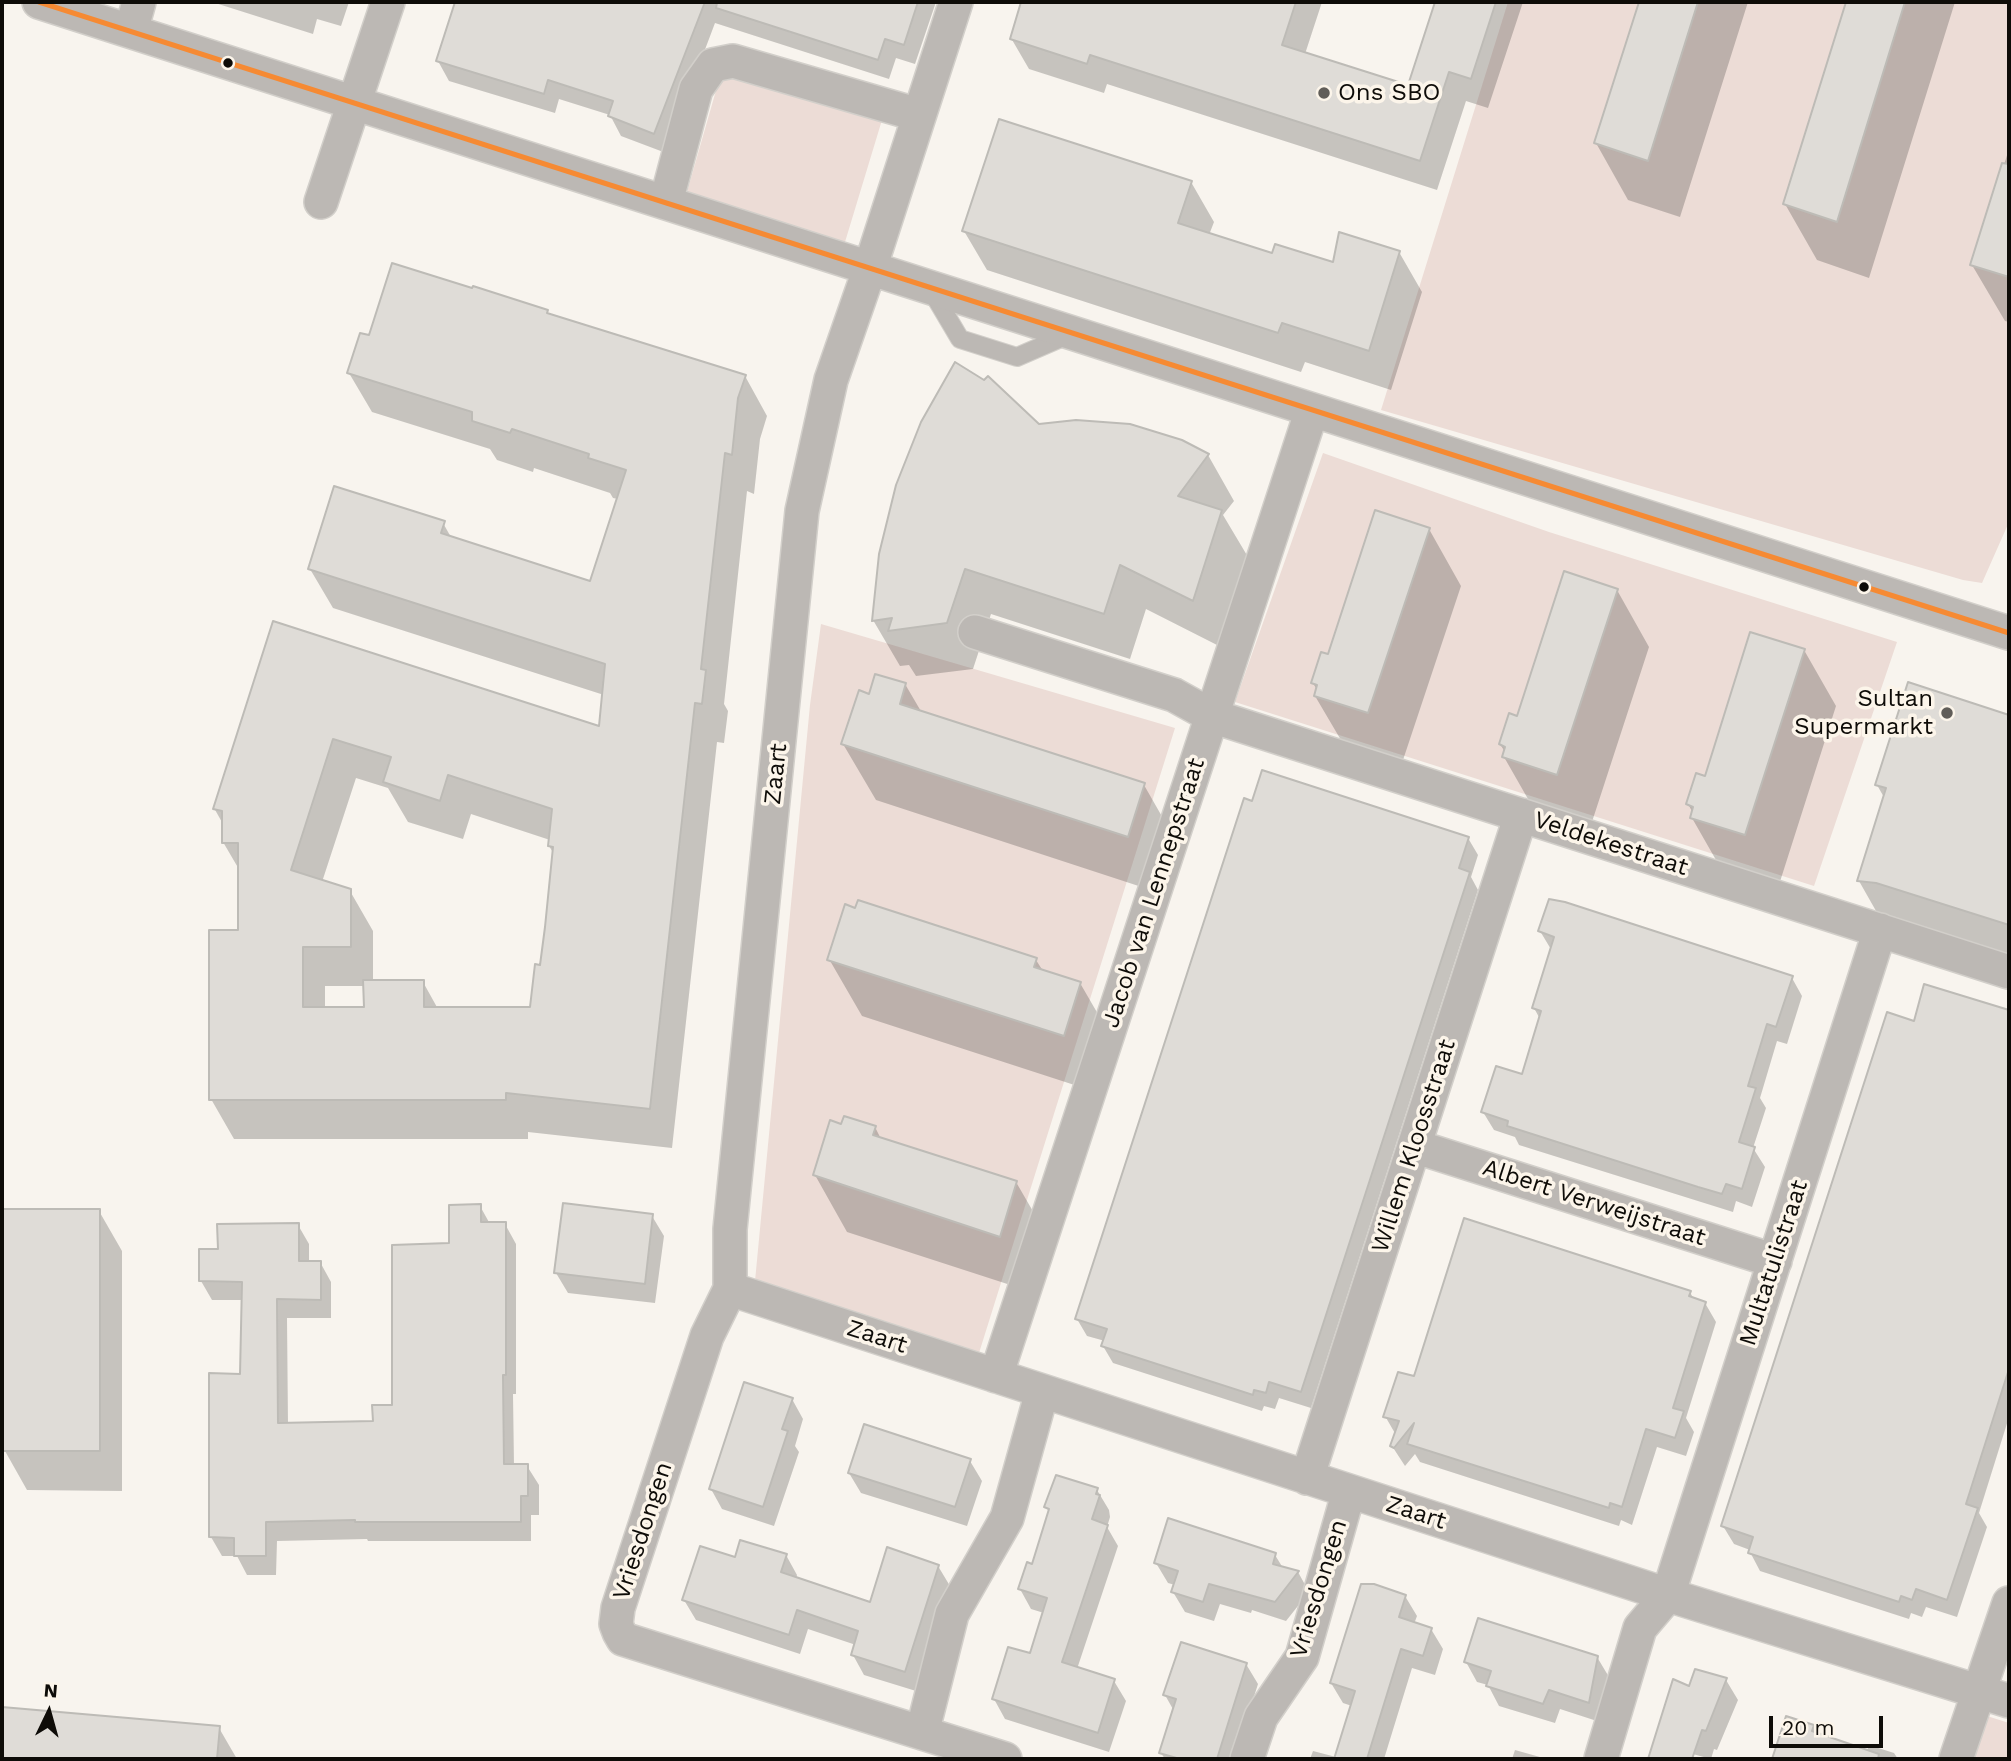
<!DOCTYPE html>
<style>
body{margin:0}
#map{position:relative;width:2011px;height:1761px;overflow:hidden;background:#f8f4ee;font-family:"Work Sans",sans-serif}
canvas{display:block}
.frame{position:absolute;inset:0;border:4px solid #0e0c08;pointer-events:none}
.north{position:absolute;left:14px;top:1677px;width:70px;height:70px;-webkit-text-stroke:5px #fcf5ea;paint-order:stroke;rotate:5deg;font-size:19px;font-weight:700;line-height:28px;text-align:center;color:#0e0c08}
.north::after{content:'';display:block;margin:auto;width:24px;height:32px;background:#0e0c08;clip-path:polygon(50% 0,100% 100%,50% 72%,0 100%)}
.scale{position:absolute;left:1769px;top:1716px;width:114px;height:32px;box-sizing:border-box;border:4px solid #0e0c08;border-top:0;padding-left:9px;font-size:21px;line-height:24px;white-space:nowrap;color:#0e0c08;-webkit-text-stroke:5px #fcf5ea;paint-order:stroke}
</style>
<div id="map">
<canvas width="2011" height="1761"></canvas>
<div class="frame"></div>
<div class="north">N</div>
<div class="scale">20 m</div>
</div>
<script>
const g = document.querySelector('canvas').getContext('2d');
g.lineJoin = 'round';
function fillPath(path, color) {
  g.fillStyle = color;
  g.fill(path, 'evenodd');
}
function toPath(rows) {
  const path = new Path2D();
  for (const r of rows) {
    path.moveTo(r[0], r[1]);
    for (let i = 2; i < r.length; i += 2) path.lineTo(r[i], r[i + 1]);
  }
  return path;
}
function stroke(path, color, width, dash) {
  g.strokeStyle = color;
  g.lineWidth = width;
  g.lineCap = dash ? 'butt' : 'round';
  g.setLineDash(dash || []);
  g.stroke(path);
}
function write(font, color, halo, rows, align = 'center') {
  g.font = font + ' "Work Sans",sans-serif';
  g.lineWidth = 7;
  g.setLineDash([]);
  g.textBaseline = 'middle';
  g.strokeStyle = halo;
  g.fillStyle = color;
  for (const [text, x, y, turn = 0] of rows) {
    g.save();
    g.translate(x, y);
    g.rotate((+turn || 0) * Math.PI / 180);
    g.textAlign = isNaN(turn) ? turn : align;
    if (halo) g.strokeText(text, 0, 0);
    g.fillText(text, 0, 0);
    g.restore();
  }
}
fillPath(toPath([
 [1508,2,2009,2,2009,522,1982,583,1963,580,1381,410],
 [725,59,885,110,845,242,687,192],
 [1323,453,1549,532,1897,642,1814,886,1235,702],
 [821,624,1175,728,979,1353,755,1281,810,705],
 [1987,1716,2009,1723,2009,1759,1973,1759]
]), '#ecdcd6');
fillPath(toPath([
 [212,2,349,2,341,26,317,19,313,34],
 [457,2,936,2,915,64,896,58,889,79,715,23,666,153,621,136,610,115,559,99,555,113,449,81,438,61],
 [1023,2,1322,2,1305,54,1410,88,1437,2,1523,2,1488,108,1466,101,1437,190,1107,84,1104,93,1029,69,1011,38],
 [1641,2,1748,2,1680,217,1628,200,1596,143],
 [1848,2,1955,2,1869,278,1817,260,1785,204],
 [2009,149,2009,322,2005,321,1972,265],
 [1191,182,1214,222,1209,235,1273,256,1334,265,1399,252,1422,292,1391,390,1305,362,1301,372,987,270,964,231],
 [547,312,549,315,745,376,767,416,760,439,754,494,747,491,724,704,728,711,724,743,717,742,672,1148,528,1132,528,1139,234,1139,211,1099,240,932,240,871,223,842,223,824,214,808,274,623,600,728,604,695,333,608,310,569,443,523,452,539,592,583,618,499,613,498,610,493,534,468,533,472,497,460,490,449,372,412,349,373,370,338],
 [356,778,388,788,408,822,463,839,471,814,550,840,549,846,554,854,542,967,531,1008,438,1009,423,982,373,982,373,931,350,891,322,882],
 [325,986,365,986,365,1008,325,1009],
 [1039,426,1208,455,1234,501,1223,515,1248,557,1219,646,1146,609,1130,659,991,614,973,669,916,676,909,665,900,666,873,620],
 [1429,529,1461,586,1400,769,1348,752,1315,696,1317,690,1313,683,1329,656],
 [1617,590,1649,647,1589,831,1536,813,1504,757,1505,752,1500,744,1518,718],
 [1804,650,1836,706,1777,891,1724,874,1692,818,1693,813,1688,804],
 [905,684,922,713,1144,785,1176,841,1160,893,876,800,843,744,870,696],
 [1909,684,2009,716,2009,955,1880,918,1859,881,1885,799,1877,785],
 [1468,838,1478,855,1471,877,1478,890,1311,1408,1279,1398,1275,1409,1264,1406,1262,1411,1113,1363,1103,1346,1105,1341,1087,1336,1077,1319],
 [1540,931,1792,978,1802,996,1787,1044,1777,1041,1760,1098,1766,1108,1753,1148,1765,1167,1752,1207,1736,1201,1733,1212,1519,1145,1515,1137,1494,1130,1483,1112,1523,1077,1540,1019,1534,1008,1552,951],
 [829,959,1036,960,1043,971,1080,983,1113,1040,1096,1092,862,1016],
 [1926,986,2009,1012,2009,1417,1979,1513,1987,1527,1957,1617,1926,1607,1922,1617,1911,1613,1909,1619,1760,1571,1750,1552,1750,1550,1734,1544,1723,1526,1915,1023],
 [842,1126,875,1127,881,1139,1016,1182,1049,1239,1032,1292,847,1232,815,1175],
 [480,1206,490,1224,505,1224,516,1244,516,1394,513,1394,514,1466,527,1466,539,1485,539,1515,531,1515,531,1541,368,1541,367,1539,277,1541,276,1575,247,1575,237,1556,222,1556,211,1537,242,1375,244,1300,212,1300,201,1281,219,1251,298,1225,309,1244,309,1262,320,1262,331,1282,331,1318,287,1318,288,1425,374,1423,394,1407,450,1245],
 [99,1211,122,1251,122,1491,27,1490,5,1451],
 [652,1216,664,1236,655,1303,568,1293,556,1273],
 [1690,1292,1694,1300,1705,1303,1716,1322,1686,1418,1694,1432,1686,1456,1657,1447,1632,1525,1621,1520,1619,1526,1420,1462,1415,1454,1405,1466,1392,1446,1396,1435,1385,1416,1415,1379],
 [792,1399,803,1419,795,1446,799,1452,774,1526,722,1509,711,1489],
 [970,1461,982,1481,967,1526,861,1493,849,1473],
 [1097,1490,1109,1510,1110,1517,1107,1527,1118,1546,1077,1669,1114,1681,1126,1701,1109,1752,1005,1719,994,1699,1031,1656,1044,1613,1031,1609,1020,1589,1033,1566,1050,1513,1046,1507],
 [786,1555,797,1575,796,1579,871,1604,938,1566,950,1586,916,1691,864,1675,853,1655,856,1645,808,1629,800,1654,696,1620,684,1600,736,1559],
 [1275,1555,1283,1568,1298,1572,1309,1592,1286,1621,1252,1610,1251,1613,1220,1604,1214,1621,1185,1612,1173,1592,1175,1585,1168,1583,1156,1563],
 [1405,1596,1417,1616,1414,1624,1431,1629,1443,1649,1435,1675,1412,1668,1384,1759,1310,1759,1313,1751,1336,1757,1352,1706,1343,1703,1331,1683],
 [1597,1657,1609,1677,1600,1722,1560,1709,1555,1723,1499,1706,1488,1685,1477,1682,1466,1662],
 [1246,1664,1258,1684,1234,1759,1165,1759,1161,1753,1174,1711,1165,1695],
 [1726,1680,1738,1700,1717,1750,1714,1749,1711,1759,1671,1748,1691,1688],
 [2,1709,219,1728,237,1759,2,1759],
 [1788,1718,1813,1727,1818,1735,1867,1751,1869,1745,1894,1753,1898,1759,1774,1759],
 [1515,1750,1547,1759,1512,1759]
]), '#0003');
const building = toPath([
 [455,2,705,2,654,134,608,116,613,101,548,80,544,94,436,61,455,2],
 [717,2,918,2,904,45,885,39,878,60,716,8,717,2],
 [1021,2,1296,2,1282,45,1408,85,1435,2,1496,2,1471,79,1449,72,1420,161,1090,55,1087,64,1010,39,1021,2],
 [1639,2,1698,2,1648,161,1594,143,1639,2],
 [1846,2,1905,2,1837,222,1783,204,1846,2],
 [999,119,1192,181,1178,223,1272,253,1275,244,1333,262,1339,232,1400,251,1369,351,1282,323,1278,333,962,231,999,119],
 [2002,163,2009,164,2009,277,1970,265,2002,163],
 [392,263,472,288,473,286,548,310,547,313,746,375,738,398,732,455,725,453,701,669,706,670,702,704,695,703,650,1109,506,1093,506,1100,209,1100,209,930,238,930,238,843,222,843,222,811,213,809,273,621,599,726,605,664,308,569,334,486,445,521,441,533,590,581,626,470,588,458,589,454,512,429,510,433,472,421,472,412,347,373,360,333,369,335,392,263],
 [333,739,391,757,383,782,440,801,448,775,552,809,548,846,553,847,545,927,540,965,535,964,530,1007,424,1007,424,980,363,980,364,1007,303,1007,303,947,351,947,351,889,291,870,333,739],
 [955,362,984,380,988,376,1039,424,1076,420,1130,424,1182,440,1209,454,1178,496,1222,510,1193,601,1120,565,1104,614,965,569,947,623,888,631,892,618,872,621,879,554,896,485,921,422,955,362],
 [1375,510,1430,528,1368,713,1314,696,1317,685,1311,683,1321,652,1328,654,1375,510],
 [1564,571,1618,589,1557,775,1502,757,1505,747,1499,744,1509,713,1517,716,1564,571],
 [1750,632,1805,649,1745,835,1690,818,1693,807,1686,804,1696,773,1705,776,1750,632],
 [875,674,906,683,900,704,1145,783,1128,837,841,744,859,690,869,694,875,674],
 [1908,682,2009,715,2009,925,1876,883,1857,881,1886,788,1875,785,1908,682],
 [1262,770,1469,837,1459,868,1470,872,1301,1392,1269,1382,1266,1393,1254,1390,1253,1395,1101,1346,1107,1329,1075,1319,1244,798,1252,801,1262,770],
 [1549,899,1565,902,1793,976,1776,1027,1767,1024,1748,1086,1756,1088,1739,1142,1755,1147,1742,1189,1726,1184,1722,1194,1698,1187,1507,1126,1508,1121,1481,1112,1496,1066,1522,1074,1541,1011,1532,1008,1554,937,1538,931,1549,899],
 [858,900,1037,958,1034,967,1081,982,1064,1036,827,960,845,904,855,908,858,900],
 [1924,984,2009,1010,2009,1369,1966,1504,1978,1508,1947,1600,1916,1589,1912,1600,1901,1596,1899,1602,1748,1553,1753,1537,1721,1526,1887,1012,1914,1021,1924,984],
 [844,1116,876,1126,873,1135,1017,1181,1000,1237,813,1175,830,1120,841,1124,844,1116],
 [563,1203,653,1214,645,1284,554,1273,563,1203],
 [481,1204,481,1222,506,1222,506,1375,503,1375,504,1464,528,1464,528,1496,521,1496,521,1522,355,1522,355,1520,266,1522,266,1556,234,1556,234,1538,209,1537,209,1373,240,1374,242,1282,199,1281,199,1249,218,1249,217,1224,299,1223,299,1261,321,1261,321,1300,277,1299,278,1423,373,1421,372,1405,392,1405,392,1245,449,1243,449,1205,481,1204],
 [2,1209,100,1209,100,1451,3,1451,2,1209],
 [1464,1218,1691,1291,1689,1296,1706,1302,1673,1408,1684,1411,1675,1438,1646,1429,1622,1507,1610,1503,1609,1508,1407,1444,1414,1423,1394,1448,1390,1446,1399,1421,1383,1417,1398,1372,1414,1376,1464,1218],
 [744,1382,793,1398,782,1429,788,1431,763,1507,709,1489,744,1382],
 [864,1424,971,1459,955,1507,848,1473,864,1424],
 [1056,1475,1098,1488,1096,1494,1100,1495,1092,1519,1108,1525,1062,1662,1115,1679,1098,1733,992,1699,1008,1647,1030,1653,1047,1598,1018,1589,1027,1562,1032,1564,1049,1509,1044,1507,1056,1475],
 [1168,1518,1276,1553,1273,1564,1299,1571,1275,1602,1209,1584,1203,1602,1171,1592,1178,1571,1154,1563,1168,1518],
 [740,1540,787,1554,781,1572,870,1602,887,1547,939,1565,905,1672,851,1655,858,1631,797,1610,789,1635,682,1600,700,1546,735,1557,740,1540],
 [1361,1584,1374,1584,1406,1595,1399,1617,1432,1628,1423,1656,1401,1649,1367,1759,1334,1759,1355,1691,1330,1683,1361,1584],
 [1478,1618,1598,1656,1589,1703,1549,1690,1543,1704,1486,1686,1491,1671,1464,1662,1478,1618],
 [1181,1642,1247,1663,1217,1759,1180,1759,1159,1753,1176,1699,1163,1695,1181,1642],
 [1695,1669,1727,1678,1706,1731,1702,1730,1692,1759,1648,1759,1673,1679,1689,1686,1695,1669],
 [2,1707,220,1726,217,1759,2,1759,2,1707],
 [1786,1716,1814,1725,1812,1731,1879,1754,1878,1759,1772,1759,1786,1716]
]);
fillPath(building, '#dfdcd7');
stroke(building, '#bdbbb6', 2);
const lane = toPath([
 [931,290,960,339,1017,357,1070,334]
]);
const street = toPath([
 [39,2,2009,633],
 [956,2,870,268,831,380,802,511,730,1229,730,1289,1668,1595,2009,1701],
 [131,31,139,2],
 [321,202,388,2],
 [666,202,696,89,713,65,733,61,919,115],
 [975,632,1174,695,1212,716,2009,972],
 [1414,1146,1775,1261],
 [730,1289,707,1336,618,1608,616,1624,619,1632,623,1639,1005,1759],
 [996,1376,1312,410],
 [1307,1478,1521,815],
 [922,1733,952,1614,1007,1518,1042,1392],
 [1247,1759,1261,1717,1302,1657,1349,1491],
 [1601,1759,1640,1628,1668,1595,1880,930],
 [1956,1759,2009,1603]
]);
stroke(lane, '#d2cfca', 20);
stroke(street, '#d2cfca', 36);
stroke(lane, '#bcb8b4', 18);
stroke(street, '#bcb8b4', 33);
stroke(toPath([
 [39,2,2009,633]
]), '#f68a33', 5);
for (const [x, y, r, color] of [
 [228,63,6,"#0e0c08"],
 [1324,93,7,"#605d58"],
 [1864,587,6,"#0e0c08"],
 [1947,713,7,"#605d58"]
]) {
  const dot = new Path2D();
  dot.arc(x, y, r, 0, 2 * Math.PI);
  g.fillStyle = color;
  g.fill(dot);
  stroke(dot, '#fcf5ea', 2.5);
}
write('24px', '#0e0c08', '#fcf5ea', [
 ["Ons SBO",1338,93],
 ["Sultan",1933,699,"right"],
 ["Supermarkt",1933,727,"right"]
], 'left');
write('24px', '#0e0c08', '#fcf5ea', [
 ["Zaart",776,774,-84],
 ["Veldekestraat",1611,844,18],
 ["Jacob van Lennepstraat",1154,893,-72],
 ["Willem Kloosstraat",1414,1146,-72],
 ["Albert Verweijstraat",1594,1203,18],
 ["Multatulistraat",1774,1263,-72],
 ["Zaart",877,1337,18],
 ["Zaart",1416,1513,18],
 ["Vriesdongen",643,1531,-72],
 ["Vriesdongen",1319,1589,-73]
]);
</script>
